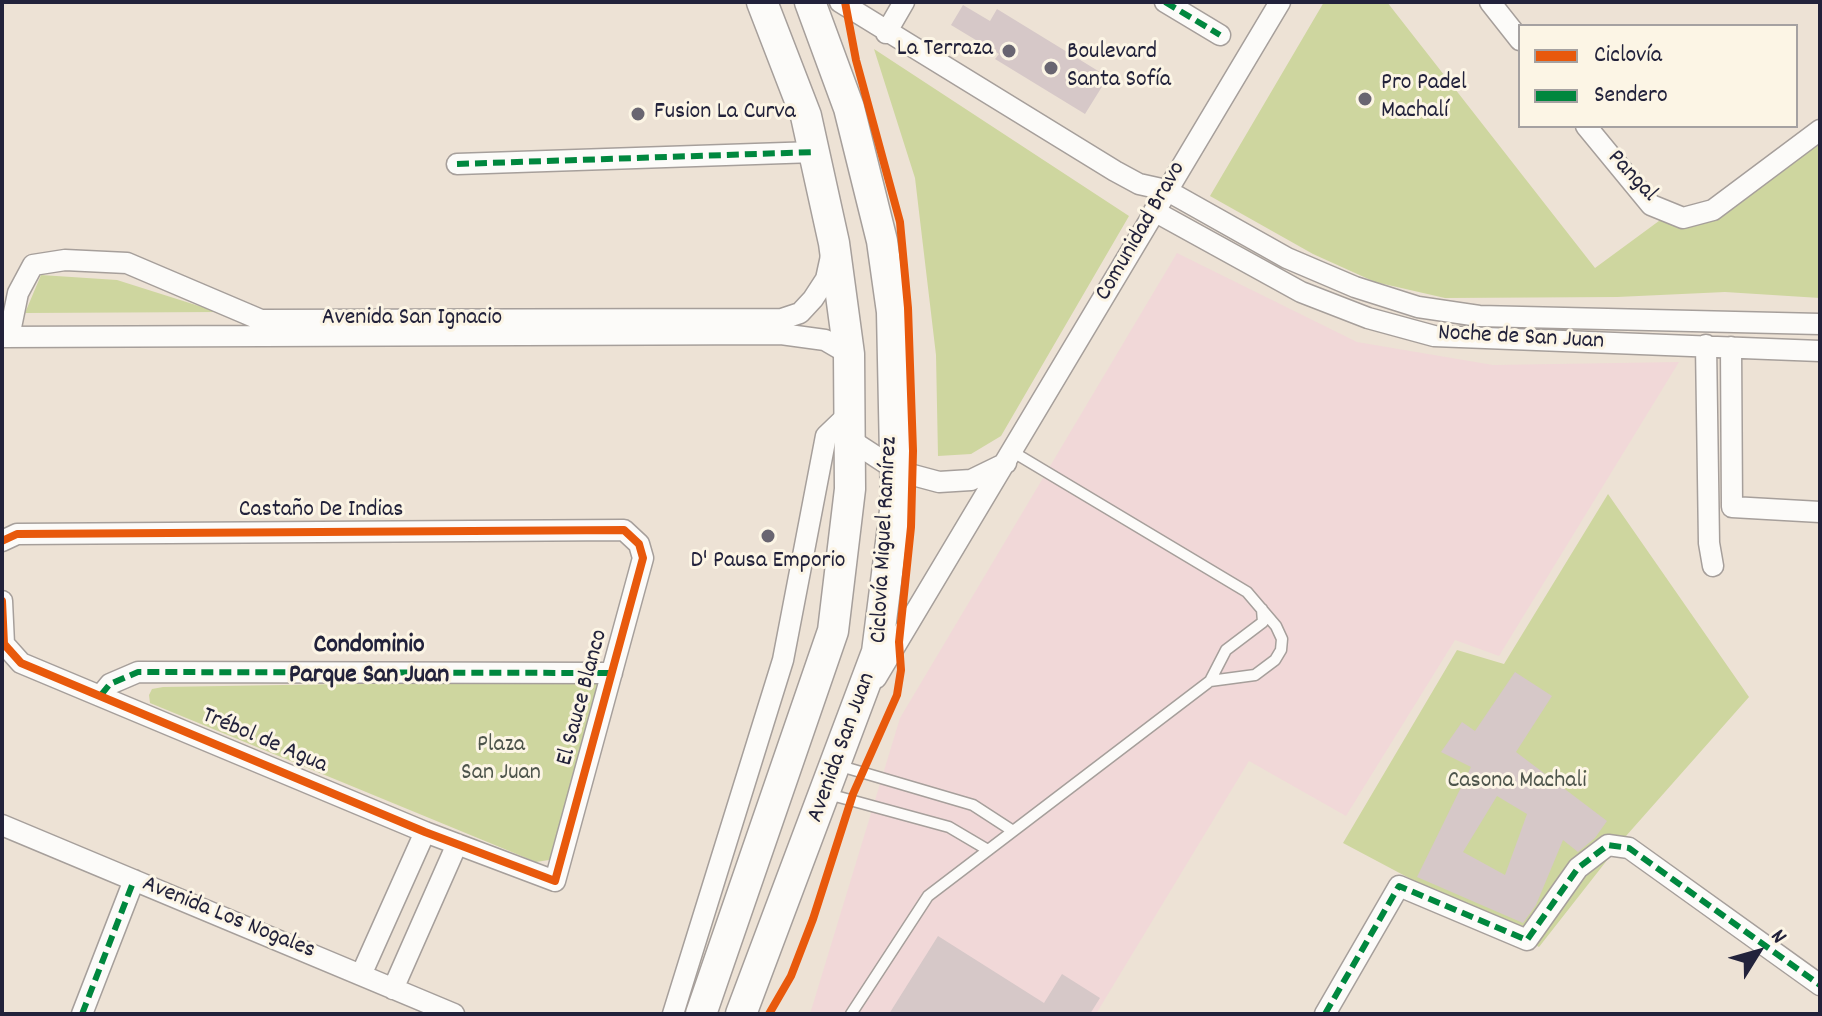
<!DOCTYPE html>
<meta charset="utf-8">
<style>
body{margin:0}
#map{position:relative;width:1822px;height:1016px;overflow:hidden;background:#ede2d5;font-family:Dekko,sans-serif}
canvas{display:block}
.frame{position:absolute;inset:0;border:4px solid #22223b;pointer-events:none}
.legend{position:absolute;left:1518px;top:24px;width:280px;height:104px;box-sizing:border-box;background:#fcf5e5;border:2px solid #a5a1a1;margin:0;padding:10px 14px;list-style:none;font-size:24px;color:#22223b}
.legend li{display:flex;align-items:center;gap:16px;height:40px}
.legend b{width:40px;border:2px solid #a5a1a1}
.north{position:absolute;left:1718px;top:912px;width:80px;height:80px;-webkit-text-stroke:6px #fcf5e5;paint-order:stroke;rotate:53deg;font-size:22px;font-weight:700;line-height:32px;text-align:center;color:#22223b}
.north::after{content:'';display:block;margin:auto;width:28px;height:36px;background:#22223b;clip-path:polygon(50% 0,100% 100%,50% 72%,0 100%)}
</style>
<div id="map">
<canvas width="1822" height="1016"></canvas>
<div class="frame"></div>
<ul class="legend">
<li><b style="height:10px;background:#e8590c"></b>Ciclovía</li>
<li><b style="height:10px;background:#00873e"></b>Sendero</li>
</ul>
<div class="north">N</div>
</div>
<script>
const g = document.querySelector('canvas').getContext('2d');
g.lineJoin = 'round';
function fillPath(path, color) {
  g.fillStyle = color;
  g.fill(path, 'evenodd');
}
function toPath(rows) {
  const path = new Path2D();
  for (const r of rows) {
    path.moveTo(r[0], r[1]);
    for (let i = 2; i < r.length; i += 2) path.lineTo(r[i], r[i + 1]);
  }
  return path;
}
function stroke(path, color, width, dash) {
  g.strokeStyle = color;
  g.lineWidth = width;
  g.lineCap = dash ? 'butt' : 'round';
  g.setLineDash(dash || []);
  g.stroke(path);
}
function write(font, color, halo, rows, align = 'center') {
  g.font = font + ' Dekko,sans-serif';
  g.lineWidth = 6;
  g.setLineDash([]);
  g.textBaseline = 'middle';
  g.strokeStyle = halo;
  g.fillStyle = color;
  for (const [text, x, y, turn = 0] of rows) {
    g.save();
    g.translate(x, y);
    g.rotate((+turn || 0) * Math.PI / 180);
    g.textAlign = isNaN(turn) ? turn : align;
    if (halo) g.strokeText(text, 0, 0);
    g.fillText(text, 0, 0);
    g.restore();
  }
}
fillPath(toPath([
 [1177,253,1357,342,1493,365,1679,362,1499,656,1455,640,1346,816,1249,761,1096,1014,810,1014,900,718]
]), '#f1d8d8');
fillPath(toPath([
 [1324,2,1387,2,1595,268,1663,218,1682,224,1704,223,1725,212,1820,141,1820,298,1725,292,1617,297,1445,298,1375,282,1313,254,1210,196],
 [874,49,1129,216,1001,436,971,454,938,456,936,355,915,178],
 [41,275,117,280,218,312,25,313],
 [1608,494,1749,697,1626,836,1539,947,1343,843,1457,650,1504,664],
 [586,680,599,682,558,852,549,860,536,862,150,703,149,695,152,689,163,687]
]), '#ced69f');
fillPath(toPath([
 [963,5,990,21,997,9,1108,77,1085,114,995,59,999,54,951,25],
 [1515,672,1552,696,1516,752,1607,821,1595,838,1578,852,1563,840,1536,905,1523,923,1417,877,1471,767,1441,752,1462,722,1475,731],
 [1497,796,1527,814,1505,875,1463,852],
 [938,936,1044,1003,1062,974,1100,998,1090,1014,889,1014]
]), '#d6c8c8');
const lane = toPath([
 [1210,681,1226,650,1263,622,1262,609],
 [837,765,973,805,1013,831],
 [828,794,949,827,988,850],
 [851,1014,928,896,1210,681,1255,675,1275,660,1281,650,1282,639,1276,626,1247,592,1013,452]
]);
const street = toPath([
 [840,2,1115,171,1139,184,1166,190,1287,258,1355,287,1418,307,1479,316,1820,324],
 [1165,2,1220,35],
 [1490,2,1520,40],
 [886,33,904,2],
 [1586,126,1651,205,1683,218,1713,210,1820,130],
 [457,164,815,152],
 [1154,211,1301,292,1368,318,1434,336,1820,351],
 [2,337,781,334,825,340,849,354],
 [9,337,18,293,33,265,65,260,127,263,261,320,782,319,800,313,813,299,826,279,831,256],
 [1706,345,1709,543,1713,566],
 [1731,347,1732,507,1820,512],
 [852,441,898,471,939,482,971,480,1006,463],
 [2,541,17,534,624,530,639,544,643,558,555,881,425,832,21,663,4,644,2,601],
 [876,678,1280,2],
 [101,695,110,684,138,672,612,673],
 [2,825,454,1014],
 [361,975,425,832],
 [393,989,457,844],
 [82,1014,134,880],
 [673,1014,783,660,826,436,851,412],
 [1325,1014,1399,886,1527,940,1578,868,1608,845,1629,848,1820,985]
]);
const primary = toPath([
 [701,1014,833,631,850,489,849,354,834,243,806,116,762,2],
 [741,1014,877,652,896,503,892,312,882,241,849,108,810,2]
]);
stroke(lane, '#a69f9b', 13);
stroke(street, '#a69f9b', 23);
stroke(primary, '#a69f9b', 33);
stroke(lane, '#fcfbf9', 10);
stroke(street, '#fcfbf9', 20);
stroke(primary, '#fcfbf9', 30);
stroke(toPath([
 [1165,2,1220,35],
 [457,164,815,152],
 [101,695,110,684,138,672,612,673],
 [82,1014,134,880],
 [1325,1014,1399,886,1527,940,1578,868,1608,845,1629,848,1820,985]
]), '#00873e', 6, [12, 6]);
stroke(toPath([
 [2,541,17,534,624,530,639,544,643,558,555,881,425,832,21,663,4,644,2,601],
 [769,1014,791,976,813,919,853,794,897,695,901,670,899,642,911,527,913,451,908,308,900,222,856,60,845,2]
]), '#e8590c', 8);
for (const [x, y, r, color] of [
 [1009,51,8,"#696571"],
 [1051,68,8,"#696571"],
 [1365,99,8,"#696571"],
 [638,114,8,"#696571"],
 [768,536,8,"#696571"]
]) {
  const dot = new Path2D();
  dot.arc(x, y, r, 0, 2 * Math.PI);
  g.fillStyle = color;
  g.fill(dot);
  stroke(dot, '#fcf5e5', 3);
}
write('24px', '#22223b', '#fcf5e5', [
 ["La Terraza",993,51,"right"],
 ["Boulevard",1067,54],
 ["Santa Sofía",1067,82],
 ["Pro Padel",1381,85],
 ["Machalí",1381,113],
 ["Fusion La Curva",654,114],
 ["D' Pausa Emporio",768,563,"center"]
], 'left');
write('24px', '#22223b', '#fcf5e5', [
 ["Pangal",1631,177,47],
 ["Comunidad Bravo",1142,232,-60],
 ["Avenida San Ignacio",412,320],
 ["Noche de San Juan",1521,339,3],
 ["Castaño De Indias",321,512],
 ["Ciclovía Miguel Ramírez",886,540,-87],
 ["El Sauce Blanco",584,698,-75],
 ["Trébol de Agua",264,742,23],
 ["Avenida San Juan",843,748,-70],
 ["Avenida Los Nogales",228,919,22]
]);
write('24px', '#4e554c', '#fcf5e5', [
 ["Plaza",501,747],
 ["San Juan",501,775],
 ["Casona Machali",1517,783]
]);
write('bold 26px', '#22223b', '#fcf5e5', [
 ["Condominio",369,647],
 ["Parque San Juan",369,677]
]);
</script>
